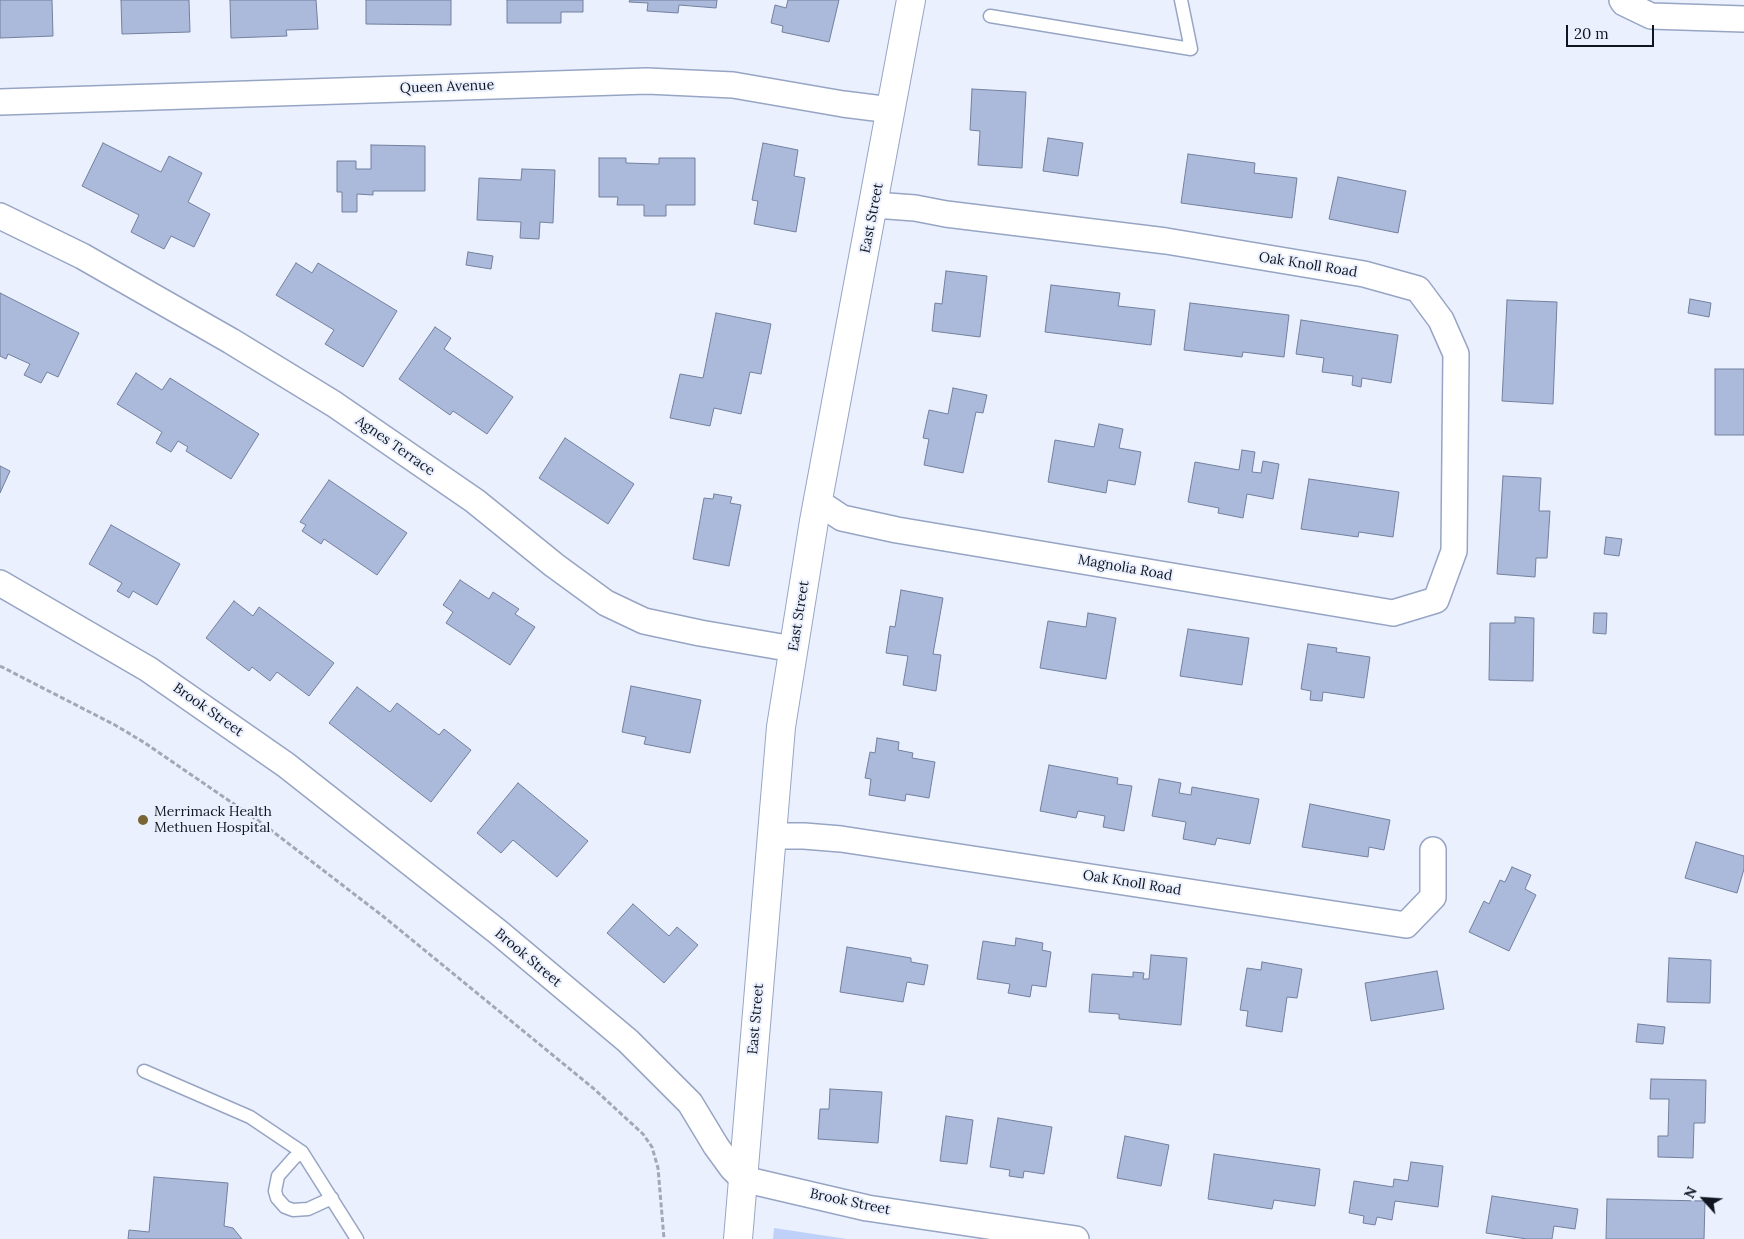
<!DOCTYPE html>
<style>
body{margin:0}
#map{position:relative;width:1744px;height:1239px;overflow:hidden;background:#eaf0fe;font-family:Lora,serif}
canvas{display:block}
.north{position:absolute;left:1679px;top:1174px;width:50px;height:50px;-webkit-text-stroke:4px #eaf0fe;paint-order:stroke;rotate:296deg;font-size:14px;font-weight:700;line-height:20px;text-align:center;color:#101520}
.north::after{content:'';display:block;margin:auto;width:18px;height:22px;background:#101520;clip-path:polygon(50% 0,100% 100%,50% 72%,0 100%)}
.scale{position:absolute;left:1566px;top:25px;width:88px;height:22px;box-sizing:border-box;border:2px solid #101520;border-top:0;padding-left:6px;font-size:15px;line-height:18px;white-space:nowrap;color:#101520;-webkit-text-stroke:4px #eaf0fe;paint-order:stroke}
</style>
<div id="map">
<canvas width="1744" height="1239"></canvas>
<div class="north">N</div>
<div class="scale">20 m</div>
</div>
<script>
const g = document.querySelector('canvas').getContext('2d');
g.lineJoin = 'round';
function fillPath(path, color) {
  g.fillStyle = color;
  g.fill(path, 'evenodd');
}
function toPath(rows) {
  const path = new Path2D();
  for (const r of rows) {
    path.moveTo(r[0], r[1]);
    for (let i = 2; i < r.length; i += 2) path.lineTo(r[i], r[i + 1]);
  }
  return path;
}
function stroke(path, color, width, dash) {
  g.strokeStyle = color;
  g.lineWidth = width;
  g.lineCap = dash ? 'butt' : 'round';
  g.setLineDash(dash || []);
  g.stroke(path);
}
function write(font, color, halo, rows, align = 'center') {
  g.font = font + ' Lora,serif';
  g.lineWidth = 4;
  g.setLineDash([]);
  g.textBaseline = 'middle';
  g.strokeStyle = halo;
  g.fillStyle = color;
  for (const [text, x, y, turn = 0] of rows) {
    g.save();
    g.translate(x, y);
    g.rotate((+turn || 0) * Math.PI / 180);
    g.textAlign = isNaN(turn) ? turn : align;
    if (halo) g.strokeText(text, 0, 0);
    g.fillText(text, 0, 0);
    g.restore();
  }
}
fillPath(toPath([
 [774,1228,847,1239,773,1239]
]), '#bfd1f9');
const building = toPath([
 [0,0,52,0,53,36,0,38,0,0],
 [121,0,189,0,190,32,122,34,121,0],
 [230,0,316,0,318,29,286,30,287,36,231,38,230,0],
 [366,0,451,0,451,25,366,24,366,0],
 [507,0,583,0,583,12,561,12,561,23,507,23,507,0],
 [630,0,717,0,716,8,679,5,678,13,647,11,648,3,629,2,630,0],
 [788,0,839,0,829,42,782,32,783,26,771,23,775,5,786,8,788,0],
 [972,89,1026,92,1022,168,978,165,980,131,970,130,972,89],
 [1048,138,1083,143,1078,176,1043,171,1048,138],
 [103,143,161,172,169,156,202,173,188,202,210,214,194,247,171,236,164,249,131,232,139,215,82,186,103,143],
 [763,143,798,150,794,176,805,178,796,232,754,224,758,201,752,200,763,143],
 [371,145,425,146,425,191,373,191,373,195,357,194,357,212,342,212,342,192,337,192,337,161,356,161,356,169,371,169,371,145],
 [1188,154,1255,163,1254,173,1297,178,1292,218,1181,203,1188,154],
 [599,158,626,158,626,163,659,164,659,158,695,158,695,205,666,205,666,216,644,216,644,205,617,205,618,197,599,197,599,158],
 [522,169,555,170,553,223,540,222,539,239,520,238,521,222,477,220,479,178,521,180,522,169],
 [1338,177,1406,191,1398,233,1329,219,1338,177],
 [468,252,493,256,491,269,466,265,468,252],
 [296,263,312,273,318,263,397,311,363,367,325,344,334,330,276,295,296,263],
 [946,271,987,276,980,337,932,331,935,303,942,304,946,271],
 [1051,285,1120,293,1118,306,1155,310,1151,345,1045,332,1051,285],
 [0,293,79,333,58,377,47,372,41,383,24,375,30,364,8,354,6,359,0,356,0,293],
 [1690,299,1711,303,1709,317,1688,313,1690,299],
 [1507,300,1557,302,1553,404,1502,401,1507,300],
 [1190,303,1289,315,1284,357,1243,352,1242,357,1184,350,1190,303],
 [716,313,771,324,761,374,750,372,741,414,714,408,710,426,670,418,680,374,703,378,716,313],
 [1301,320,1398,335,1391,383,1362,378,1361,387,1352,385,1353,376,1322,372,1324,358,1296,354,1301,320],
 [435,327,451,338,444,349,513,397,487,434,453,411,450,415,399,379,435,327],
 [1715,369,1744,369,1744,435,1715,435,1715,369],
 [136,373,162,390,170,378,259,434,231,479,186,451,188,447,178,441,171,452,156,443,162,432,117,404,136,373],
 [953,388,987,395,983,413,976,412,963,473,924,465,929,439,923,438,929,410,948,414,953,388],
 [1099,424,1123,429,1119,448,1141,452,1135,485,1108,480,1106,493,1048,482,1055,440,1094,447,1099,424],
 [565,438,634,484,608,524,539,478,565,438],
 [1242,450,1255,452,1252,472,1261,473,1263,461,1279,464,1273,499,1247,494,1243,518,1218,513,1219,508,1188,502,1195,462,1239,470,1242,450],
 [0,466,10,471,0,493,0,466],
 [1503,476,1541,478,1539,511,1550,511,1547,558,1536,558,1535,577,1497,574,1503,476],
 [1309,479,1399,492,1393,537,1359,532,1358,537,1301,529,1309,479],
 [329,480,407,533,377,575,324,539,321,544,302,531,306,525,300,522,329,480],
 [714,494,732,497,730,503,741,505,729,566,693,559,704,498,713,499,714,494],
 [111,525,180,564,157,605,133,591,129,598,117,591,122,583,89,564,111,525],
 [1606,537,1622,539,1619,556,1604,554,1606,537],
 [460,580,489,599,493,592,519,609,515,614,535,627,510,665,446,623,453,612,443,605,460,580],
 [901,590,943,598,933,654,941,655,936,691,903,685,908,656,886,653,890,626,895,627,901,590],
 [234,601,253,616,259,607,334,663,309,696,277,672,270,681,252,667,249,671,206,638,234,601],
 [1088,613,1116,618,1106,679,1040,668,1048,621,1086,627,1088,613],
 [1594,613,1607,613,1606,634,1593,633,1594,613],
 [1515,617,1534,618,1533,681,1489,680,1490,623,1515,623,1515,617],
 [1188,629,1249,638,1242,685,1180,676,1188,629],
 [1308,644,1337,648,1336,652,1370,657,1364,698,1323,692,1322,701,1310,700,1311,691,1301,689,1308,644],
 [631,686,701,700,690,753,644,744,646,737,622,732,631,686],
 [357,687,390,712,397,703,439,735,444,729,471,750,431,802,329,723,357,687],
 [877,738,899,742,898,750,913,753,912,758,935,762,929,798,906,794,905,801,869,795,871,779,865,778,870,752,875,753,877,738],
 [1049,765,1118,778,1117,784,1132,786,1124,831,1103,827,1105,816,1078,811,1076,818,1040,811,1049,765],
 [1159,779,1181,783,1179,793,1191,795,1192,787,1259,799,1250,844,1217,838,1215,845,1183,839,1186,822,1152,816,1159,779],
 [518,783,588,841,557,877,513,840,501,853,477,833,518,783],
 [1310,804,1390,820,1384,850,1369,847,1368,857,1302,847,1310,804],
 [1696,842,1744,856,1744,869,1737,893,1685,878,1696,842],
 [1512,867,1531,875,1525,889,1536,895,1509,951,1469,932,1484,901,1489,904,1500,880,1505,882,1512,867],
 [633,904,669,936,677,927,698,945,664,983,607,933,633,904],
 [1016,938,1043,943,1042,950,1051,952,1046,987,1032,985,1030,997,1008,993,1010,984,977,979,983,941,1015,946,1016,938],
 [847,947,911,958,911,962,928,965,924,985,907,982,903,1002,840,992,847,947],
 [1151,955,1187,958,1181,1025,1119,1019,1119,1014,1089,1012,1092,974,1133,977,1133,972,1144,973,1143,979,1149,979,1151,955],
 [1669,958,1711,960,1710,1003,1667,1002,1669,958],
 [1262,962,1302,969,1297,998,1287,997,1282,1032,1246,1026,1248,1011,1240,1010,1247,968,1261,970,1262,962],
 [1437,971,1444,1009,1371,1021,1365,983,1437,971],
 [1638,1024,1665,1027,1663,1044,1636,1042,1638,1024],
 [1651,1079,1706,1080,1705,1123,1694,1123,1693,1158,1658,1157,1658,1136,1668,1136,1669,1099,1650,1099,1651,1079],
 [830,1089,882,1092,878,1143,818,1139,820,1109,829,1109,830,1089],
 [946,1116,973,1120,967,1164,940,1161,946,1116],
 [998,1118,1052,1127,1044,1174,1024,1171,1023,1178,1009,1176,1010,1170,990,1167,998,1118],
 [1125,1136,1169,1145,1161,1186,1117,1178,1125,1136],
 [1214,1154,1320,1169,1315,1206,1274,1200,1272,1209,1208,1199,1214,1154],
 [1411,1162,1443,1166,1438,1207,1395,1201,1392,1220,1377,1217,1375,1225,1363,1223,1364,1216,1349,1213,1354,1181,1393,1187,1394,1179,1408,1181,1411,1162],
 [154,1177,228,1183,224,1226,233,1228,242,1239,128,1239,129,1230,149,1232,154,1177],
 [1492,1196,1578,1209,1575,1229,1554,1226,1552,1239,1527,1239,1486,1233,1492,1196],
 [1607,1199,1705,1201,1704,1239,1606,1239,1607,1199]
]);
fillPath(building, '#abb9da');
stroke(building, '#73809e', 1);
const lane = toPath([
 [990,16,1191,49,1181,0],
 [144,1071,250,1117,302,1152,357,1239],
 [302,1152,294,1158,278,1176,275,1191,277,1198,285,1207,293,1210,308,1209,332,1198]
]);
const street = toPath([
 [1622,0,1624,3,1651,16,1744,19],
 [0,102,647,81,733,85,843,104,891,110],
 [0,216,82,256,231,341,334,404,475,501,554,565,606,603,644,621,700,633,793,649],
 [818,502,842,518,897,530,1393,613,1436,600,1454,551,1456,354,1441,320,1418,289,1364,274,1166,241,946,214,915,208,874,205],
 [0,583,148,669,286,765,498,932,628,1041,690,1103,716,1146,732,1168,743,1179,867,1208,1076,1239],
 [772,836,804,836,841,839,1406,925,1433,897,1433,850]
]);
const secondary = toPath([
 [738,1239,781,727,814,521,911,0]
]);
stroke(lane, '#97a5c4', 15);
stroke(street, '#97a5c4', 28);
stroke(secondary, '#97a5c4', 30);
stroke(toPath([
 [0,666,115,725,145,743,263,824,384,917,593,1088,643,1134,652,1147,658,1168,664,1239]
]), '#a2a8b5', 3, [5, 2.5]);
stroke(lane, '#fff', 12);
stroke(street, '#fff', 25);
stroke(secondary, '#fff', 28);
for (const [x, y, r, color] of [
 [143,820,6,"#796434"]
]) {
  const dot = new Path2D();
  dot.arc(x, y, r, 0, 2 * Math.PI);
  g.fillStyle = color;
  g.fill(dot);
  stroke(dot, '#eaf0fe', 2);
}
write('14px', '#101520', '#eaf0fe', [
 ["Queen Avenue",447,87,-2],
 ["East Street",872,218,-79],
 ["Oak Knoll Road",1308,265,9],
 ["Agnes Terrace",395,446,35],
 ["Magnolia Road",1125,568,10],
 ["East Street",799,616,-81],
 ["Brook Street",208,710,35],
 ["Oak Knoll Road",1132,883,9],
 ["Brook Street",528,958,40],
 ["East Street",756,1019,-85],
 ["Brook Street",850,1202,12]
]);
write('14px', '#101520', '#eaf0fe', [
 ["Merrimack Health",154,812],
 ["Methuen Hospital",154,828]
], 'left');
</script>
